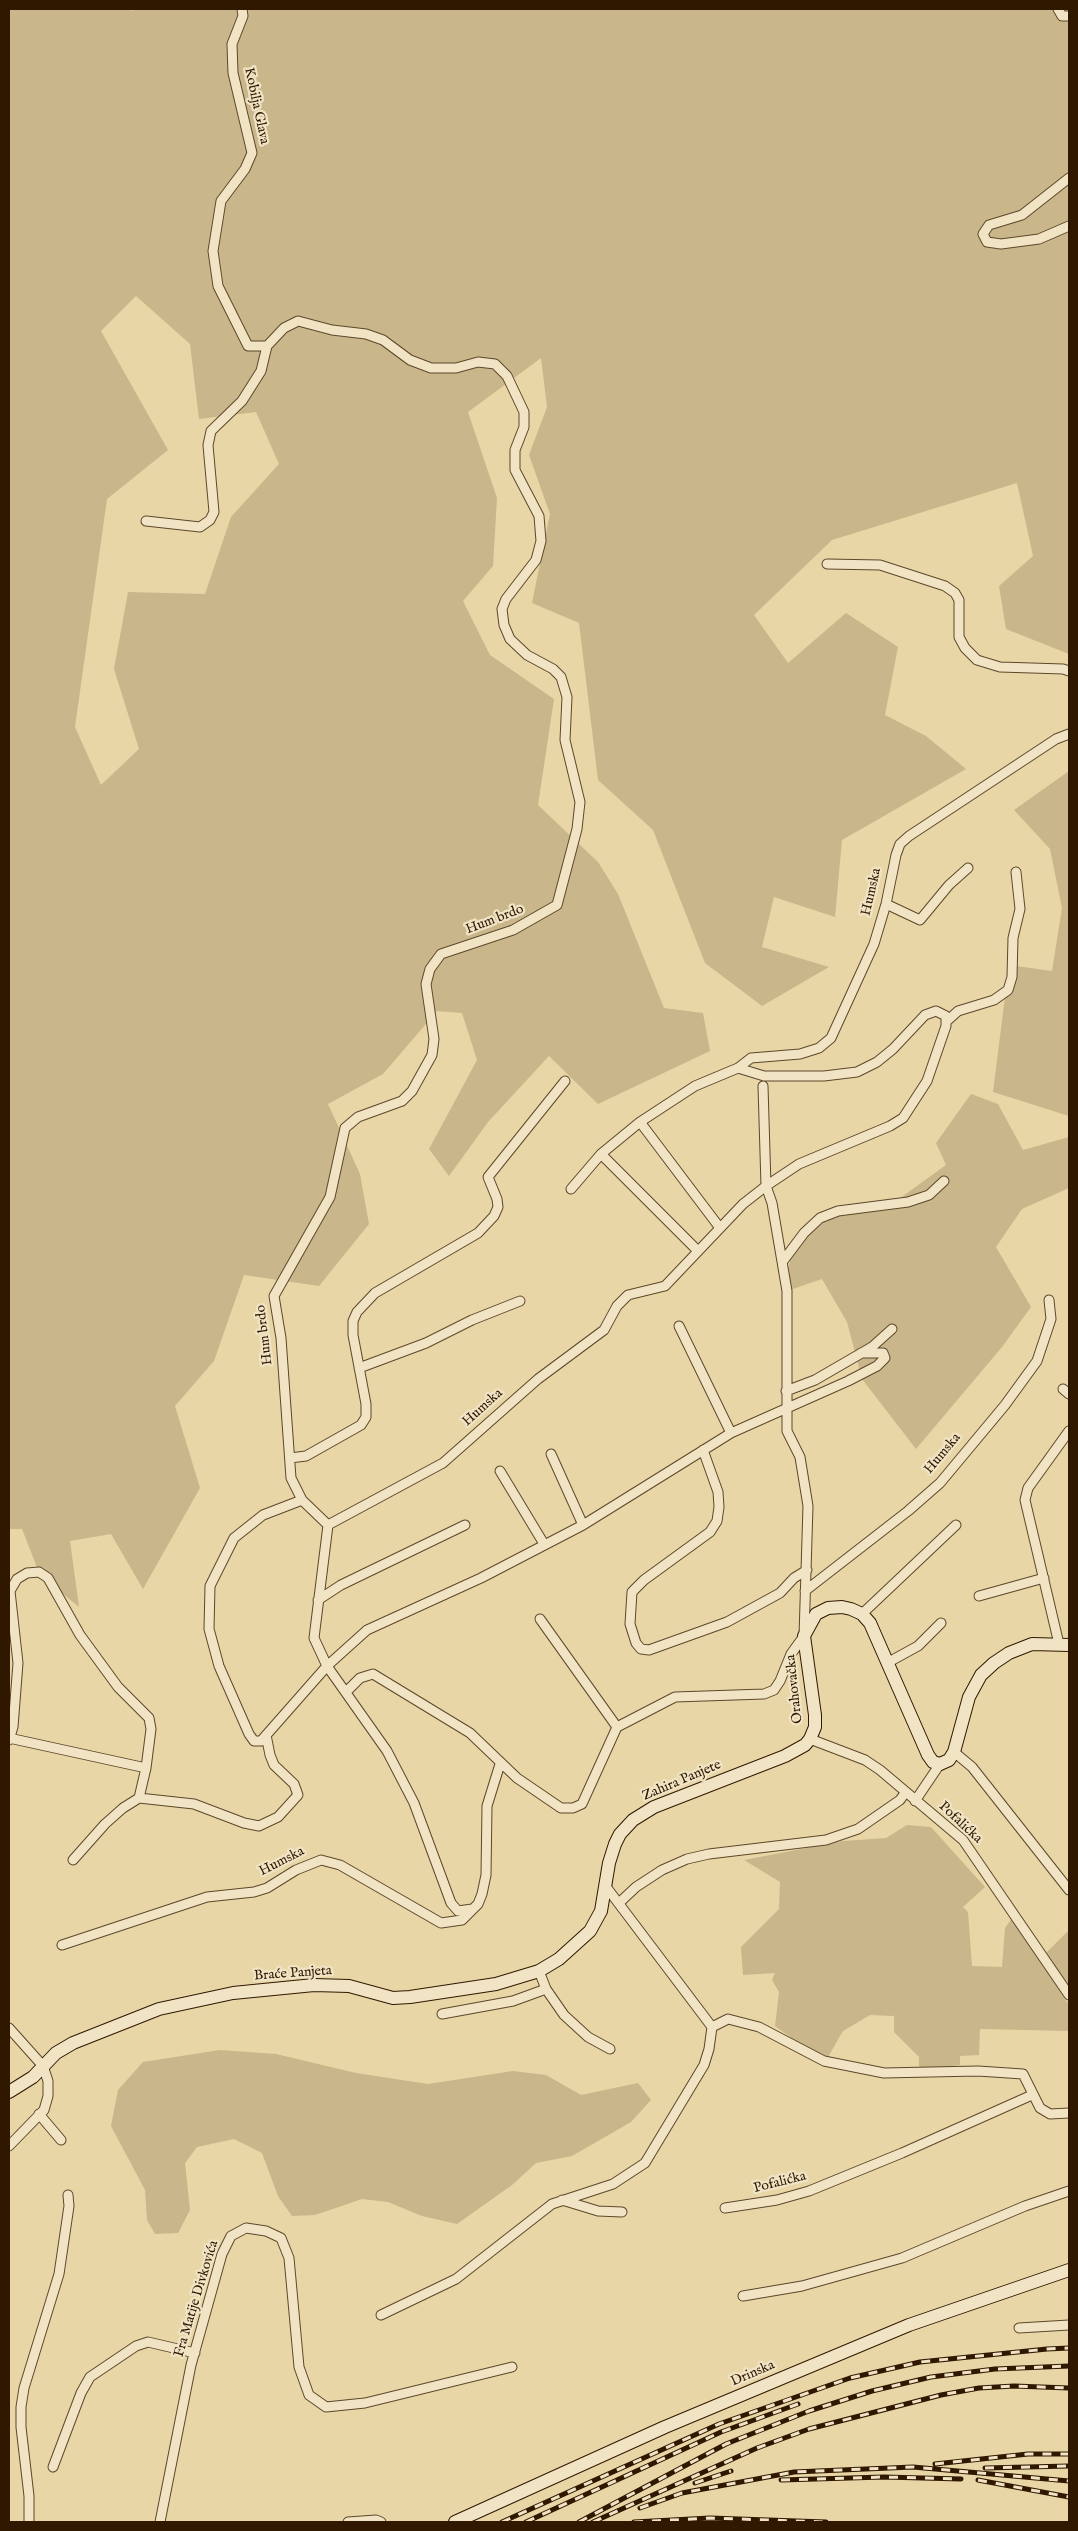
<!DOCTYPE html>
<meta charset="utf-8">
<style>
body{margin:0}
#map{position:relative;width:1078px;height:2531px;overflow:hidden;background:#e8d6a6;font-family:"IM FELL English",serif}
canvas{display:block}
.frame{position:absolute;inset:0;border:10px solid #301700;pointer-events:none}
</style>
<div id="map">
<canvas width="1078" height="2531"></canvas>
<div class="frame"></div>
</div>
<script>
const g = document.querySelector('canvas').getContext('2d');
g.lineJoin = 'round';
function fillPath(path, color) {
  g.fillStyle = color;
  g.fill(path, 'evenodd');
}
function toPath(rows) {
  const path = new Path2D();
  for (const r of rows) {
    path.moveTo(r[0], r[1]);
    for (let i = 2; i < r.length; i += 2) path.lineTo(r[i], r[i + 1]);
  }
  return path;
}
function stroke(path, color, width, dash) {
  g.strokeStyle = color;
  g.lineWidth = width;
  g.lineCap = dash ? 'butt' : 'round';
  g.setLineDash(dash || []);
  g.stroke(path);
}
function write(font, color, halo, rows, align = 'center') {
  g.font = font + ' "IM FELL English",serif';
  g.lineWidth = 4.5;
  g.setLineDash([]);
  g.textBaseline = 'middle';
  g.strokeStyle = halo;
  g.fillStyle = color;
  for (const [text, x, y, turn = 0] of rows) {
    g.save();
    g.translate(x, y);
    g.rotate((+turn || 0) * Math.PI / 180);
    g.textAlign = isNaN(turn) ? turn : align;
    if (halo) g.strokeText(text, 0, 0);
    g.fillText(text, 0, 0);
    g.restore();
  }
}
fillPath(toPath([
 [9,9,130,9,132,11,134,9,1069,9,1069,654,1006,629,999,586,1033,556,1017,483,832,540,754,615,788,663,846,613,898,647,885,715,926,736,966,769,842,840,835,917,774,897,762,947,829,967,762,1006,705,963,653,830,598,780,579,623,532,603,550,514,529,455,547,407,541,358,468,412,497,498,493,566,463,601,490,655,554,699,538,805,598,862,618,894,664,1008,703,1013,710,1051,598,1104,549,1056,488,1122,449,1176,429,1149,477,1060,462,1013,437,1011,383,1074,328,1104,360,1174,369,1224,319,1286,244,1275,214,1361,175,1406,200,1488,143,1589,111,1534,70,1541,79,1607,40,1575,22,1529,9,1529],
 [136,296,190,344,199,419,256,412,279,464,231,517,205,594,128,592,114,669,139,749,101,785,75,727,107,499,168,450,101,331],
 [1069,771,1069,1116,993,1092,1009,965,1052,971,1062,908,1050,849,1014,810],
 [971,1094,998,1104,1023,1150,1069,1137,1069,1188,1022,1209,996,1247,1031,1307,1002,1347,916,1449,862,1379,847,1322,822,1279,787,1291,786,1277,794,1246,838,1211,889,1206,946,1165,936,1143],
 [907,1825,931,1827,985,1887,963,1907,968,1912,972,1966,1002,1967,1005,1928,1012,1918,1069,2005,1069,2031,980,2029,979,2055,960,2056,960,2065,919,2070,919,2057,894,2032,894,2016,870,2015,843,2031,828,2057,804,2047,775,2026,779,1992,772,1980,775,1973,743,1975,741,1947,779,1909,780,1882,744,1860,843,1841,886,1838],
 [1069,1930,1069,1990,1045,1954],
 [220,2050,276,2054,356,2073,428,2084,513,2071,546,2075,581,2095,638,2083,651,2100,631,2122,572,2156,536,2163,512,2185,457,2224,422,2216,388,2202,362,2199,315,2215,292,2216,278,2196,262,2153,234,2139,197,2147,185,2163,190,2210,178,2233,155,2234,147,2220,145,2190,111,2126,118,2090,143,2062]
]), '#c9b68a');
const street = toPath([
 [242,9,243,16,232,44,233,73,252,153,245,169,221,201,213,251,218,286,248,346,267,346,284,328,298,321,332,330,366,334,383,340,410,360,431,368,456,368,478,362,495,364,507,376,524,412,524,427,515,450,515,470,539,516,541,541,536,560,506,599,502,609,504,625,510,639,527,655,553,669,561,677,567,697,565,740,580,802,577,829,557,905,513,930,441,954,430,969,426,984,434,1039,432,1055,412,1091,402,1101,358,1117,345,1128,330,1197,274,1296,281,1338,291,1478,302,1500,328,1525],
 [1058,9,1062,16,1069,16],
 [1069,178,1022,215,989,225,983,234,987,242,1001,244,1039,239,1069,226],
 [146,521,200,527,210,520,214,512,208,445,211,431,242,401,261,371,267,346],
 [827,564,880,565,945,586,955,593,959,600,959,637,965,648,977,660,1000,667,1063,669,1069,671],
 [886,904,920,920,949,885,968,868],
 [947,1021,958,1011,994,1000,1008,990,1012,977,1013,938,1020,909,1016,872],
 [640,1122,720,1228],
 [601,1154,698,1251],
 [571,1189,601,1154,640,1122,695,1086,738,1068,751,1058,800,1054,819,1048,831,1038,874,944,886,904,896,855,900,844,909,836,1056,739,1069,734],
 [783,1261,804,1233,820,1218,838,1211,908,1202,929,1195,944,1181],
 [679,1326,731,1433],
 [359,1368,426,1343,472,1320,520,1301],
 [1063,1389,1069,1394],
 [786,1391,815,1380,872,1347,892,1329],
 [703,1450,718,1492,719,1507,717,1521,710,1532,644,1580,632,1592,630,1624,636,1643,641,1649,649,1650,727,1622,780,1593,794,1578,807,1570],
 [551,1454,583,1525],
 [290,1458,306,1456,361,1425,366,1417,366,1404,353,1335,353,1321,357,1312,375,1293,478,1233,494,1216,498,1207,497,1199,488,1177,565,1081],
 [500,1471,544,1544],
 [302,1500,263,1515,234,1538,210,1586,209,1629,219,1666,249,1734,254,1741,261,1741,327,1666,367,1630,481,1578,583,1525,731,1433,848,1381,877,1366,885,1358,883,1353,861,1353],
 [805,1591,908,1511,940,1483,1005,1405,1037,1361,1051,1319,1049,1300],
 [979,1596,1044,1578],
 [318,1600,341,1585,465,1525],
 [862,1614,956,1525],
 [540,1619,617,1727],
 [1059,1644,1025,1500,1028,1488,1069,1431],
 [887,1663,918,1646,941,1623],
 [346,1692,360,1678,373,1674,470,1733,517,1778,561,1808,573,1808,582,1804,617,1727,675,1697,764,1694,774,1690,780,1681,791,1654,804,1636,808,1506,800,1457,787,1431,787,1291,772,1203,766,1186,763,1086],
 [9,1738,146,1768],
 [810,1739,865,1760,880,1770,963,1840,1069,1995],
 [9,1740,13,1727,18,1663,10,1591,17,1579,27,1573,39,1572,48,1578,80,1635,118,1687,149,1718,151,1729,146,1768,139,1798,123,1808,105,1824,73,1860],
 [954,1752,972,1767,1069,1890],
 [139,1798,194,1804,244,1823,259,1826,278,1817,298,1795,294,1784,274,1765,270,1755,266,1735],
 [915,1801,940,1764],
 [607,1888,712,2027],
 [619,1903,636,1887,662,1870,687,1859,709,1854,826,1840,858,1829,900,1800,905,1793],
 [472,1909,458,1911,451,1903,414,1803,387,1751,327,1666,314,1638,328,1525,443,1463,538,1379,604,1330,617,1306,628,1295,665,1286,743,1204,766,1186,799,1164,890,1126,903,1118,927,1081,946,1026,946,1016,936,1011,925,1015,893,1049,877,1062,857,1072,824,1076,764,1076,738,1068],
 [62,1945,207,1897,254,1892,267,1888,296,1870,321,1860,340,1865,441,1923,462,1920,478,1904,482,1894,486,1875,487,1806,500,1764],
 [539,1971,546,1989,564,2015,588,2037,610,2049],
 [442,2014,513,2001,546,1989],
 [712,2027,728,2019,759,2027,824,2061,884,2073,978,2071,1023,2074,1040,2108,1050,2114,1069,2113],
 [9,2028,43,2066,48,2081,48,2096,44,2110,9,2146],
 [39,2114,61,2140],
 [562,2200,598,2211,622,2212],
 [725,2208,777,2200,809,2191,902,2153,1032,2095],
 [743,2296,802,2286,902,2258,1025,2206,1069,2191],
 [381,2315,456,2279,552,2204,613,2184,645,2163,704,2065,709,2049,712,2027],
 [1019,2328,1069,2325],
 [53,2467,81,2393,90,2377,136,2346,148,2342,195,2353],
 [29,2522,29,2496,21,2427,21,2407,24,2388,59,2274,69,2206,68,2195],
 [160,2522,191,2365,222,2254,231,2236,246,2228,266,2231,281,2238,289,2258,299,2367,309,2395,326,2407,365,2403,512,2367],
 [348,2522,376,2520,381,2522]
]);
const secondary = toPath([
 [9,2092,33,2077,56,2053,73,2043,159,2009,233,1993,314,1985,349,1986,393,1998,410,1997,496,1984,539,1971,559,1959,590,1931,601,1911,609,1863,615,1844,620,1834,633,1820,654,1807,785,1756,805,1745,810,1739,815,1727,815,1715,804,1636,816,1614,828,1608,842,1607,851,1609,862,1614,870,1623,928,1755,933,1762,940,1764,949,1760,954,1752,969,1697,981,1675,994,1663,1009,1653,1032,1644,1069,1645],
 [455,2522,665,2427,909,2325,1069,2270]
]);
stroke(street, '#5e472a', 11);
stroke(secondary, '#301700', 14);
stroke(street, '#f0e4c5', 9);
stroke(secondary, '#f0e4c5', 12);
const rail = toPath([
 [935,2464,1028,2454,1069,2454],
 [985,2468,1069,2466],
 [781,2480,884,2477,961,2479],
 [978,2480,1069,2497],
 [695,2483,731,2471],
 [640,2508,682,2493,794,2472,913,2467,1069,2481],
 [502,2522,719,2424,850,2378,920,2362,1047,2349,1069,2348],
 [526,2522,721,2432,798,2404],
 [579,2522,726,2444,809,2411,872,2391,931,2377,995,2369,1069,2366],
 [593,2522,757,2448,809,2429,941,2395,979,2388,1014,2386,1069,2388],
 [634,2522,710,2518,826,2522]
]);
stroke(rail, '#301700', 5);
stroke(rail, '#f0e4c5', 3, [9]);
write('14px', '#301700', '#f0e4c5', [
 ["Kobilja Glava",256,106,78],
 ["Humska",872,892,-77],
 ["Hum brdo",495,920,-21],
 ["Hum brdo",265,1335,-97],
 ["Humska",483,1408,-42],
 ["Humska",943,1454,-50],
 ["Orahovačka",795,1689,-96],
 ["Zahira Panjete",682,1781,-23],
 ["Pofalićka",960,1823,43],
 ["Humska",282,1862,-27],
 ["Braće Panjeta",293,1974,-4],
 ["Pofalićka",780,2183,-14],
 ["Fra Matije Divkovića",197,2299,-73],
 ["Drinska",753,2374,-23]
]);
</script>
